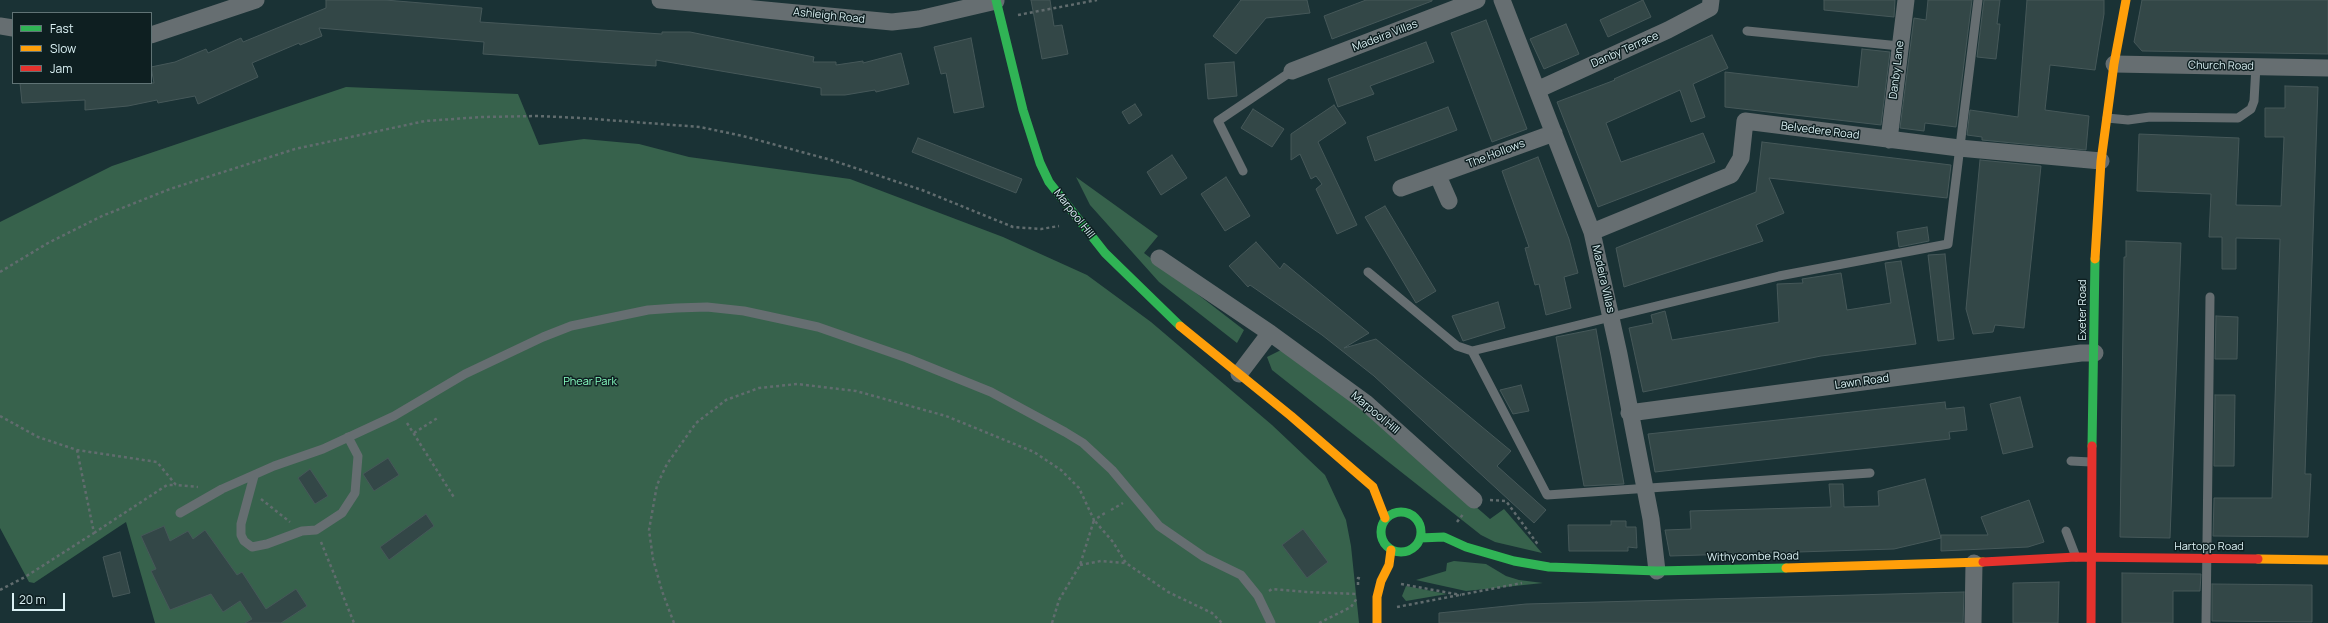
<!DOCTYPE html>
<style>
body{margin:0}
#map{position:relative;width:2328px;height:623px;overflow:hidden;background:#1a3235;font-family:Manrope,sans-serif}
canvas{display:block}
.legend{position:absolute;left:12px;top:12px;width:140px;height:72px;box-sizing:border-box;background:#0e1f21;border:1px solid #607375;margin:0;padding:5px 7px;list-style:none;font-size:12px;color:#dbf1f4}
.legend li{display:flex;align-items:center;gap:8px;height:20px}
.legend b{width:20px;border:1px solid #607375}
.scale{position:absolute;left:12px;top:593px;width:53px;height:18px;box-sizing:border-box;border:2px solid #dbf1f4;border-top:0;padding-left:5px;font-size:12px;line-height:14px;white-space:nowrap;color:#dbf1f4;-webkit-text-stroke:3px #0e1f21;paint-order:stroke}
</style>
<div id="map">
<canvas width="2328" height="623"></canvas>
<ul class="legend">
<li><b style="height:5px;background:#30b455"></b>Fast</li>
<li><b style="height:5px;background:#ff9f0a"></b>Slow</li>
<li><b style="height:5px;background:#e5322d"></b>Jam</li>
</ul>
<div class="scale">20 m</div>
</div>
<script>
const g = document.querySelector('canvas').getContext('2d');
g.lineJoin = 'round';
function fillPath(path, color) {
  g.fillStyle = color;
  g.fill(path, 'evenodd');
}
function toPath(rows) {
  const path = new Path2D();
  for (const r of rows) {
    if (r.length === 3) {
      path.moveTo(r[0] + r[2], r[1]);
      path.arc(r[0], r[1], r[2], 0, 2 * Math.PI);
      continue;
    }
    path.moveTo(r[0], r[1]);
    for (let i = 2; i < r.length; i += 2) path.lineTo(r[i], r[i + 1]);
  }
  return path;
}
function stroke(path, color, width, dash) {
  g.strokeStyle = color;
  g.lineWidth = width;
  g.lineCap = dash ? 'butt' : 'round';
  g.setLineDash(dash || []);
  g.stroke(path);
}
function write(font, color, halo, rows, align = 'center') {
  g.font = font + ' Manrope,sans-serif';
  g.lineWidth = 3;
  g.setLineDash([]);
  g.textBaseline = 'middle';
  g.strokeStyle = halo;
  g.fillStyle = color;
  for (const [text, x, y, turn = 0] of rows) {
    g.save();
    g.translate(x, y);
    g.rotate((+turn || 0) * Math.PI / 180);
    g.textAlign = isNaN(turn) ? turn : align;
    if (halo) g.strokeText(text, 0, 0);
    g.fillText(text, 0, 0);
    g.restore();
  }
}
fillPath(toPath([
 [346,87,518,94,539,145,584,139,639,144,689,157,850,179,1003,237,1087,275,1151,322,1272,425,1325,475,1346,520,1351,546,1359,623,155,623,126,522,34,583,29,582,0,528,0,222,112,166],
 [1076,177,1158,236,1144,253,1244,330,1237,343,1159,282,1090,205],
 [1283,349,1356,403,1490,519,1504,509,1542,553,1495,542,1481,535,1272,370,1267,357],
 [1454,561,1486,564,1506,576,1519,580,1543,583,1466,591,1416,580,1446,571,1447,563],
 [1406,586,1447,594,1406,601,1402,596]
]), '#37624c');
const building = toPath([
 [326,0,385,0,482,8,480,22,662,34,662,32,690,32,814,57,813,62,836,62,836,65,863,61,863,63,901,53,909,84,876,92,875,90,845,95,821,95,821,88,656,60,656,66,483,54,484,42,319,28,322,36,300,45,299,43,252,63,258,77,198,104,195,96,158,103,157,100,128,106,85,110,85,100,22,103,20,83,154,83,151,67,175,62,206,49,208,53,241,38,243,42,326,8,326,0],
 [1031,0,1050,0,1054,26,1062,25,1068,54,1042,59,1031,0],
 [1241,0,1307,0,1310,13,1266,18,1236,54,1213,36,1241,0],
 [1366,0,1432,0,1432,1,1332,39,1324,16,1366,0],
 [1643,0,1651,17,1608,37,1600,20,1643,0],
 [1824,0,1895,0,1894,17,1824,10,1824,0],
 [1928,0,1972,0,1956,127,1925,123,1924,131,1900,128,1914,18,1926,20,1928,0],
 [1984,0,2000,0,1997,24,2000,24,1996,59,1977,57,1984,0],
 [2027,0,2104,0,2104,14,2095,70,2050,65,2045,110,2089,116,2086,150,1982,140,1982,137,1967,135,1970,110,2018,117,2027,0],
 [2142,0,2328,0,2328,54,2142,51,2134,42,2142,0],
 [1486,20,1527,129,1492,142,1451,33,1486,20],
 [1566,24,1579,54,1544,69,1530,39,1566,24],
 [1712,35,1728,68,1693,84,1705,117,1691,122,1680,90,1606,123,1621,162,1703,133,1715,162,1598,207,1557,102,1615,80,1614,79,1712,35],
 [971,38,984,107,954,113,946,73,941,74,934,47,971,38],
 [1426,42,1434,62,1370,86,1374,94,1338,107,1328,79,1426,42],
 [1862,49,1890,52,1881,125,1725,107,1725,72,1858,87,1862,49],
 [1234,62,1237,96,1208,99,1205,64,1234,62],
 [2285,86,2318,87,2305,474,2311,474,2308,537,2213,536,2214,498,2272,498,2280,239,2236,238,2236,269,2222,269,2222,237,2209,237,2211,194,2137,191,2139,134,2239,138,2236,205,2281,206,2284,137,2265,137,2265,108,2285,108,2285,86],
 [1135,104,1142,115,1129,124,1122,112,1135,104],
 [1334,105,1346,123,1318,142,1357,225,1337,234,1316,189,1322,184,1316,176,1311,179,1300,154,1291,160,1291,134,1334,105],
 [1448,107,1457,130,1375,161,1367,137,1448,107],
 [1253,109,1284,129,1272,147,1241,128,1253,109],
 [918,138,1022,179,1016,193,912,152,918,138],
 [1762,142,1951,165,1947,198,1769,178,1784,213,1756,225,1763,241,1624,287,1616,248,1756,192,1762,142],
 [1172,155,1187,178,1161,195,1147,172,1172,155],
 [1538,157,1569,239,1578,273,1564,277,1571,308,1546,315,1539,284,1535,285,1525,248,1529,247,1502,171,1538,157],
 [1980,160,2041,166,2024,328,1995,325,1993,332,1973,334,1966,309,1980,160],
 [1226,177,1250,216,1225,231,1201,194,1226,177],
 [1385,206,1436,291,1416,303,1365,217,1385,206],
 [1927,227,1929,241,1899,247,1897,232,1927,227],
 [2126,241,2181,243,2170,538,2120,537,2124,257,2126,257,2126,241],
 [1256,242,1280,269,1284,263,1369,333,1344,348,1376,339,1511,451,1497,466,1546,510,1534,523,1374,376,1322,335,1250,285,1248,287,1229,266,1256,242],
 [1945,254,1954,339,1938,341,1928,255,1945,254],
 [1901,261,1916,344,1821,356,1643,392,1629,328,1653,323,1651,315,1665,311,1672,340,1779,322,1777,284,1803,283,1802,279,1841,273,1847,310,1891,303,1885,263,1901,261],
 [1498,302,1505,328,1463,341,1452,316,1498,302],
 [2216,316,2238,317,2237,359,2215,359,2216,316],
 [1596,329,1624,484,1584,486,1556,337,1596,329],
 [1521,385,1529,411,1513,414,1500,390,1521,385],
 [2215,395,2235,395,2234,466,2214,466,2215,395],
 [2020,397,2033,447,2003,454,1990,404,2020,397],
 [1945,402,1946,409,1964,407,1967,430,1949,432,1950,439,1655,472,1648,434,1945,402],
 [388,458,399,475,374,491,363,474,388,458],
 [310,469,328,496,315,504,298,478,310,469],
 [1925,479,1941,538,1941,535,1988,535,1981,517,2029,500,2044,542,2028,547,1941,551,1941,538,1894,549,1670,556,1665,530,1691,529,1690,511,1831,507,1829,484,1843,484,1844,507,1879,506,1878,491,1925,479],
 [426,514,434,526,389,560,380,547,426,514],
 [1611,521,1626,521,1626,527,1636,527,1637,548,1628,547,1628,551,1569,551,1568,525,1611,525,1611,521],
 [164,526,170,541,188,531,193,539,205,530,237,575,242,572,266,609,296,589,307,606,281,623,245,623,252,619,240,601,223,612,211,594,170,610,151,571,156,569,141,536,164,526],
 [1303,529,1328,562,1307,578,1282,545,1303,529],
 [120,552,130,593,113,597,103,557,120,552],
 [2122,573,2201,574,2200,591,2173,591,2173,623,2122,623,2122,573],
 [2059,582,2058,623,2013,623,2013,583,2059,582],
 [2212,584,2312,585,2312,622,2212,621,2212,584],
 [1964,592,1963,623,1439,623,1439,613,1526,604,1964,592]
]);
fillPath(building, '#334747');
stroke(building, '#465859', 1);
stroke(toPath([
 [1018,15,1097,0],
 [0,272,48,243,102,216,170,189,295,149,425,121,482,117,538,116,581,118,700,127,743,136,831,160,922,190,1013,227,1041,229,1059,226],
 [0,416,38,437,77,450,157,462,176,485,198,487],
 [407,423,455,499],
 [414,433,439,417],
 [261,499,290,522],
 [1490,500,1506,501,1539,546],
 [1111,510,1123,503],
 [1457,522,1464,513],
 [94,533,167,485,176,485],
 [321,542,354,623],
 [1080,565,1101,561,1126,563],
 [1401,584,1461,595],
 [1358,585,1358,578,1362,579],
 [0,590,25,577,94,533,77,450],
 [1269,591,1272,589,1306,592,1357,594],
 [1397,607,1522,583],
 [674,623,662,591,653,559,649,530,657,485,667,464,696,423,726,400,759,388,797,384,856,391,946,416,1034,452,1061,470,1079,488,1094,520,1105,513],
 [1052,623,1059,600,1080,565,1094,520,1113,542,1126,563,1168,592,1212,613,1222,623],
 [1319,623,1351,607,1357,598]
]), '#616c6e', 2.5, [3, 3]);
stroke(toPath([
 [1747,31,1900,46],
 [2107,118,2128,120,2150,117,2238,118,2251,109,2254,101,2256,66],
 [1243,171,1218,121,1292,71],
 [1368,272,1457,346,1472,351,1547,495,1870,473],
 [1472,351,1779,276,1948,244,1978,0],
 [2071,461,2091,462],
 [254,476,241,524,241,535,244,541,252,547,267,544,302,531,316,530,342,513,355,493,358,456,348,437],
 [180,513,222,489,274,466,323,449,394,416,465,374,543,337,571,326,648,310,676,308,707,307,744,311,818,327,907,358,991,392,1065,432,1083,443,1112,470,1159,526,1204,557,1241,575,1258,596,1271,623],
 [2066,531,2076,557],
 [2206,623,2210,297]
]), '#666e71', 9);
stroke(toPath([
 [660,0,892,22,919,19,996,1],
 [1502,0,1592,232,1619,354,1651,519,1657,571],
 [0,26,13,28],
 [151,35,256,0],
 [2114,64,2328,68],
 [1292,71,1477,0],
 [1537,90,1668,30,1710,8,1711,0],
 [1889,140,1906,0],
 [1438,176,1449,201],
 [1401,188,1554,133],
 [1592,232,1731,175,1741,158,1745,121,1959,148,2101,161],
 [1159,258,1270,333,1366,403,1474,500],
 [1239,374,1270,333],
 [1629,413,2081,353,2095,353],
 [1973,623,1974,563]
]), '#666e71', 17);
stroke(toPath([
 [996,0,1023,110,1040,163,1049,182,1105,253,1180,326],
 [2092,446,2095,259],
 [1401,532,20],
 [1420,538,1444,537,1466,547,1514,561,1549,567,1657,571,1786,568]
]), '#30b455', 9);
stroke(toPath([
 [2095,259,2101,161,2114,64,2126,0],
 [1180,326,1291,416,1373,487,1385,518],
 [2258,559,2328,560],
 [1786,568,1983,562],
 [1377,623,1377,597,1381,581,1389,565,1391,550]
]), '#ff9f0a', 9);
stroke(toPath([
 [1983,562,2076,557,2258,559],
 [2091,623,2092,446]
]), '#e5322d', 9);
write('11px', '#dbf1f4', '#0e1f21', [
 ["Ashleigh Road",829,16,6],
 ["Madeira Villas",1385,36,-21],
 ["Danby Terrace",1625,50,-24],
 ["Church Road",2221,66,1],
 ["Danby Lane",1897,70,-83],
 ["Belvedere Road",1820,131,7],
 ["The Hollows",1496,154,-21],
 ["Marpool Hill",1074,214,52],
 ["Madeira Villas",1603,279,77],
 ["Exeter Road",2083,310,-90],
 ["Lawn Road",1862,382,-8],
 ["Marpool Hill",1375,413,40],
 ["Hartopp Road",2209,547],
 ["Withycombe Road",1753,557,-1]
]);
write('11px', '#88fec1', '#0e1f21', [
 ["Phear Park",590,382]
]);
</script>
